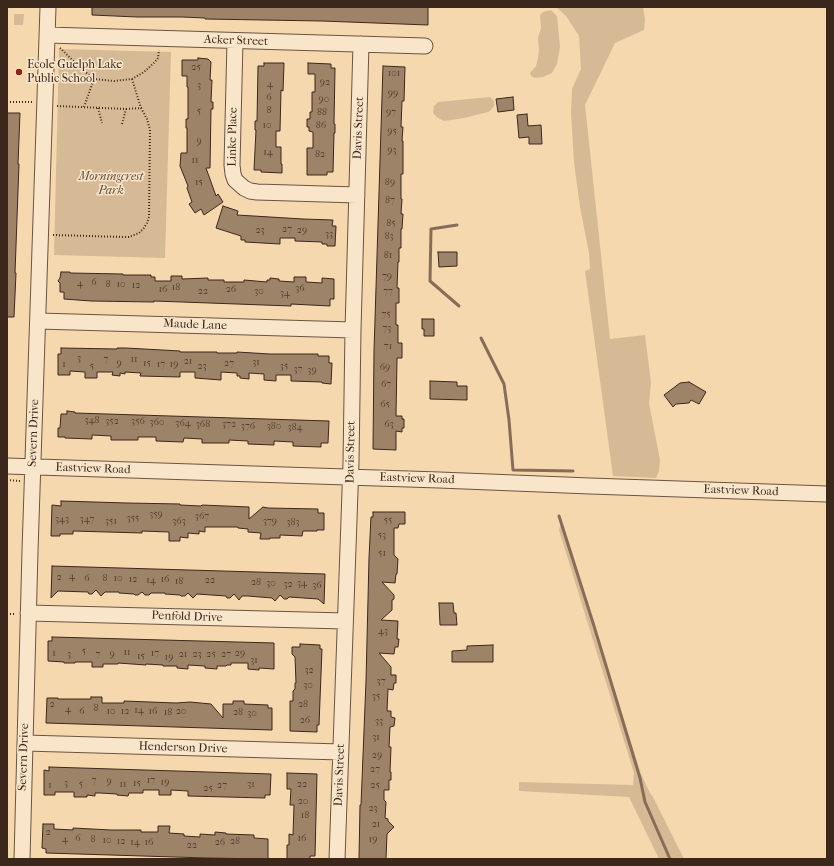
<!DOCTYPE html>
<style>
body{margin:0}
#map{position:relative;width:834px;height:866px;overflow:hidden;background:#f6d8ae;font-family:"IM FELL French Canon",serif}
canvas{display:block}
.frame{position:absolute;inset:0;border:8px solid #3c271d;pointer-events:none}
</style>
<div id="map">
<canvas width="834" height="866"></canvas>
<div class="frame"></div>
</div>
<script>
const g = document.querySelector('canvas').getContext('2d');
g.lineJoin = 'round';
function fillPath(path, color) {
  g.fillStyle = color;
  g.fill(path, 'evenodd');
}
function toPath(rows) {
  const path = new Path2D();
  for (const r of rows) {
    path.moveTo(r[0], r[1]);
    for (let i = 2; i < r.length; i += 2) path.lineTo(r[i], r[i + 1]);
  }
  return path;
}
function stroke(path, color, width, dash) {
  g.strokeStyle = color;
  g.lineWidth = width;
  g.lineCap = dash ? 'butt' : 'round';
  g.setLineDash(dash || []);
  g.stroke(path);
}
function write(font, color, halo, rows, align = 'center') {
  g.font = font + ' "IM FELL French Canon",serif';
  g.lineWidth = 3;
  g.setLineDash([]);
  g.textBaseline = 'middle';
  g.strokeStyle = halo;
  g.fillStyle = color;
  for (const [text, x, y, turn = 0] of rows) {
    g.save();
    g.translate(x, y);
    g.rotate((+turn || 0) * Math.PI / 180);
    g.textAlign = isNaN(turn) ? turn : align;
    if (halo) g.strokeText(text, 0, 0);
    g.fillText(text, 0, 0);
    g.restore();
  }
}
fillPath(toPath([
 [556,7,643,7,645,19,644,30,615,43,585,105,610,339,645,335,651,383,649,403,660,460,659,471,656,478,613,476,585,271,590,269,589,253,580,207,574,162,571,113,572,89,581,69,579,36,566,16],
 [551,10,557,16,560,47,557,64,552,73,543,77,535,78,531,76,530,73,536,66,538,58,539,51,538,38,541,28,540,15,543,12],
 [14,14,24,14,23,25,14,25],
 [59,49,171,52,165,258,54,255],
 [490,97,494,101,494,106,491,110,488,112,464,118,444,121,438,118,433,113,434,106,438,102],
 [563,525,641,774,650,793,653,797,684,859,659,859,629,797,519,791,519,782,633,785,634,773,559,530,560,526]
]), '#d6ba95');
stroke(toPath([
 [457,225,431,229,430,281,459,306],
 [481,338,504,384,509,420,513,470,573,471],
 [559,516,594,626,640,778,645,802,670,859]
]), '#866d57', 3);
const building = toPath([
 [92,7,428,7,428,25,322,21,205,19,205,18,182,17,137,17,92,15,92,7],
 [198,58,208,59,211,62,210,80,212,80,211,102,213,102,213,109,211,109,210,168,206,168,216,196,218,194,223,202,204,215,201,209,195,213,189,204,192,202,187,188,188,186,180,166,181,153,187,153,187,128,186,128,186,119,188,119,188,87,187,87,187,76,182,76,182,60,198,60,198,58],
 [264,63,284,63,283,91,281,90,280,131,276,131,276,147,281,147,281,164,282,164,282,173,261,172,261,170,254,170,256,130,255,130,255,121,257,121,258,66,264,66,264,63],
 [308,63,331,64,331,68,335,68,334,124,335,124,335,133,334,133,333,172,327,172,327,175,307,175,307,148,313,148,313,132,309,131,309,127,307,127,307,119,310,119,310,112,312,112,312,92,315,92,315,74,308,74,308,63],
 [383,66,405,67,404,101,402,101,401,127,403,127,402,141,403,141,403,174,401,174,401,199,402,199,401,214,403,214,402,229,401,229,401,248,399,248,399,262,398,262,397,288,399,288,399,303,396,303,396,325,398,325,398,343,402,343,402,358,397,358,396,416,402,416,402,419,404,419,404,428,402,428,402,432,396,431,396,450,373,449,374,351,383,66],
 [513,97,514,110,498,112,496,99,513,97],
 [7,113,20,113,18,164,19,164,15,273,16,273,14,317,7,317,7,113],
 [527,114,528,126,541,125,542,144,529,144,529,137,519,138,517,115,527,114],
 [223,206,238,211,237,215,303,219,333,220,332,226,336,226,335,246,327,246,327,244,322,244,322,242,295,241,295,238,280,238,280,244,245,242,245,240,241,240,241,236,216,228,223,206],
 [438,252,457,252,457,266,439,267,438,252],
 [61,272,70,272,70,273,123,274,123,275,151,275,151,277,155,277,155,281,171,281,171,276,182,276,182,279,208,278,208,280,224,280,224,282,244,282,244,280,267,282,267,280,270,280,270,278,279,279,279,281,294,282,294,277,306,277,306,282,322,283,322,278,334,279,334,299,330,299,330,306,291,304,291,306,182,302,154,301,154,302,91,301,64,299,64,292,60,292,60,283,58,281,60,278,61,272],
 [422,319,434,319,434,336,424,336,424,329,422,329,422,319],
 [61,348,117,349,117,348,126,348,180,351,180,352,217,352,217,353,237,353,237,352,270,354,318,354,318,356,329,356,329,363,332,363,331,384,322,383,322,382,291,381,291,375,276,375,276,381,264,380,264,374,249,373,249,379,240,378,240,376,237,376,237,373,221,372,221,380,195,378,195,372,180,372,180,377,140,376,141,373,125,372,125,374,120,373,120,376,112,375,113,372,97,372,97,378,85,378,85,372,70,371,70,375,58,375,58,354,61,354,61,348],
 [430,381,457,382,457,386,467,386,467,400,430,399,430,381],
 [689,382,706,392,699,404,691,400,689,403,676,404,673,407,664,395,680,383,689,382],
 [67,411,75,412,75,413,329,421,328,443,321,443,321,447,293,446,293,442,274,441,274,445,248,444,248,441,229,440,229,443,202,443,202,439,184,438,183,442,156,441,156,437,138,437,138,440,111,440,111,436,92,435,92,439,65,438,65,437,58,437,58,428,60,428,61,414,67,414,67,411],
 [61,501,127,503,180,504,180,505,201,506,202,505,249,507,249,519,263,507,268,508,318,509,318,513,324,513,324,530,317,530,317,531,303,531,302,536,280,535,280,538,270,538,270,539,260,539,261,533,248,532,248,529,238,528,238,527,205,527,205,532,199,531,199,534,188,533,188,538,180,537,180,541,169,541,169,532,142,531,142,533,73,531,73,534,60,534,60,536,51,536,52,505,61,506,61,501],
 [373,512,405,512,405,524,399,524,398,528,394,528,394,555,398,559,397,574,396,574,395,583,382,582,394,595,394,599,392,600,392,610,381,620,398,621,397,639,399,639,398,647,395,647,394,654,379,653,391,667,391,675,396,675,396,683,394,683,393,690,388,689,387,711,391,711,391,717,395,718,394,726,390,727,389,747,391,747,390,772,391,772,391,780,389,780,389,790,384,790,384,800,386,802,385,818,388,819,388,821,394,827,387,834,386,859,359,859,360,805,361,805,366,681,369,558,371,517,373,517,373,512],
 [52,566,325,574,324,604,318,599,289,597,287,599,284,599,280,595,275,601,272,598,248,596,242,596,239,600,234,594,230,598,227,598,226,596,197,594,193,598,188,593,185,596,181,596,180,595,165,594,165,593,151,593,149,595,145,595,142,592,138,595,135,595,134,594,119,593,119,592,105,592,101,596,96,590,92,594,89,594,88,592,58,591,51,598,52,566],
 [439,603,453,603,454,613,456,613,457,625,440,625,439,603],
 [52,637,274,643,274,669,259,668,259,670,248,669,248,663,231,663,231,665,227,665,226,666,217,666,217,669,205,668,205,666,188,665,188,669,177,668,177,666,163,666,163,665,146,664,146,665,118,663,118,664,103,664,103,667,92,667,92,662,75,662,75,663,64,663,64,662,48,661,48,641,52,641,52,637],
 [300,644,320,645,320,649,322,649,319,725,317,725,317,732,290,731,290,701,293,701,293,691,295,689,295,683,296,683,295,657,292,654,292,647,300,647,300,644],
 [493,645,493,662,452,662,452,651,467,650,467,646,493,645],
 [91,697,102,697,102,703,124,703,124,701,176,703,190,702,211,704,223,718,223,704,233,704,233,701,244,701,244,704,268,705,268,708,272,708,272,730,46,723,47,698,58,698,58,699,91,699,91,697],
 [49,767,271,774,270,795,265,795,265,798,188,796,188,791,171,790,171,795,159,795,159,790,143,790,143,793,129,793,128,796,117,795,117,794,100,793,95,793,95,796,87,795,87,797,74,797,74,792,55,792,55,795,44,795,44,770,49,771,49,767],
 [287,773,317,774,315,856,310,856,310,859,287,859,287,845,289,845,289,834,293,835,294,805,290,805,291,789,287,789,287,773],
 [43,824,54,824,54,829,73,830,73,828,111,830,141,830,141,832,158,832,158,826,170,826,169,833,184,834,184,836,200,837,200,834,215,835,215,832,226,833,226,834,254,835,254,838,268,839,268,859,207,858,46,853,46,849,42,848,43,824]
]);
fillPath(building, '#9d8368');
stroke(building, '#3c271d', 1);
const minor = toPath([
 [47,35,425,46],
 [235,41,232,165,233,174,235,180,244,188,250,191,257,192,357,195],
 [38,321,353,330],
 [7,466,439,480,590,486,827,494],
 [28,613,345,621],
 [25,743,341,752],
 [22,859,30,551,48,7],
 [337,859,351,463,353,330,361,44]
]);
stroke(minor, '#6a5341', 17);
stroke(toPath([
 [60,48,83,70,94,79,114,81,132,79,144,72,155,62,158,58,159,50],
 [132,79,141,108],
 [7,102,34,102],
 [84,107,94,79],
 [98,108,102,123],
 [122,124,126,109],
 [53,235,124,237,129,237,139,233,144,228,147,223,149,217,150,130,147,119,141,108,126,109,57,106],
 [7,480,20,481],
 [7,614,16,614]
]), '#3c271d', 2, [1, 2]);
stroke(minor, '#f9e6ca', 15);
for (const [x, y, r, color] of [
 [19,72,4,"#8f2418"]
]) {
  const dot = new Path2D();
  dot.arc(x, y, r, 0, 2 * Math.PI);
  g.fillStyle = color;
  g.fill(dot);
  stroke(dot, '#f9e6ca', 1.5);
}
write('10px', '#543e30', null, [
 ["25",196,68],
 ["101",394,74],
 ["92",325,83],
 ["4",270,85],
 ["3",199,86],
 ["99",393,94],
 ["6",269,98],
 ["90",324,100],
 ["8",269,111],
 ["5",199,112],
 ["88",322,113],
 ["97",391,113],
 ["10",267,126],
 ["86",321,126],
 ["95",392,132],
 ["9",199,142],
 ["93",392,151],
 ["14",268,153],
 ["82",320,155],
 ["11",195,161],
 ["15",199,183],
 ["89",390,183],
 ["87",390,201],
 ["85",391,224],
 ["27",287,230],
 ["23",260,231],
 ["29",302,231],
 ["33",329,235],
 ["83",389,237],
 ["81",388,256],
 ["79",387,277],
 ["6",94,283],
 ["4",80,284],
 ["8",108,285],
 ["10",121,285],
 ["12",136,286],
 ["18",176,288],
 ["36",300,289],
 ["16",163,290],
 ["26",231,290],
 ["22",203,292],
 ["30",259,292],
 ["77",388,292],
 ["34",285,294],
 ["75",386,315],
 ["73",387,329],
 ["71",388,347],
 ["3",79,359],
 ["7",106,360],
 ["11",134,360],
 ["21",188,362],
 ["31",256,363],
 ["9",119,364],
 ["15",147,364],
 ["27",229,364],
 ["1",64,365],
 ["17",161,365],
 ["19",174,365],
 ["5",92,367],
 ["23",202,367],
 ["35",284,367],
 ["69",385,368],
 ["37",298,370],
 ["39",312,371],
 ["67",386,385],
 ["65",385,405],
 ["348",92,421],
 ["352",112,422],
 ["356",138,422],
 ["360",157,423],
 ["364",183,424],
 ["368",203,425],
 ["372",229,425],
 ["63",389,425],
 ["376",248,427],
 ["380",274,427],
 ["384",295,428],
 ["359",156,515],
 ["367",202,517],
 ["355",133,519],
 ["343",62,520],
 ["347",87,520],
 ["55",388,521],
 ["351",111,522],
 ["363",179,522],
 ["379",270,522],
 ["383",293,523],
 ["53",382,536],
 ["51",382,554],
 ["4",72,577],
 ["2",59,578],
 ["6",87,579],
 ["8",105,579],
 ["10",118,579],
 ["12",133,580],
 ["16",165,580],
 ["14",151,581],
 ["22",210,581],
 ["18",179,582],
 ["28",256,583],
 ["30",271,584],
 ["34",302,584],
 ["32",288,585],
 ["36",317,586],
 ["43",383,632],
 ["5",84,652],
 ["11",127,653],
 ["1",54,654],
 ["17",155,654],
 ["29",240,654],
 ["3",69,655],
 ["7",98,655],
 ["9",112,655],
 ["21",183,655],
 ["23",197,655],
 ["25",211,655],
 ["27",226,655],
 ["15",141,657],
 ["19",169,658],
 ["31",254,661],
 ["32",309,671],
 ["37",381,682],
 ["30",308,686],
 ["35",376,697],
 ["2",52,705],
 ["28",303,705],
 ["8",96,709],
 ["4",68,710],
 ["14",139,711],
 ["6",82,712],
 ["10",111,712],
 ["12",125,712],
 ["16",153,712],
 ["20",181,712],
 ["18",168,713],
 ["28",238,713],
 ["30",252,714],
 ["26",305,721],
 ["33",379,722],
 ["31",376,738],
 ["29",377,756],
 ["27",375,770],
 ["7",94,781],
 ["17",151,781],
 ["9",109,782],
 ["19",165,783],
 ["3",66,784],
 ["15",137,784],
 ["5",81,785],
 ["11",123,785],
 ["31",251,785],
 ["22",302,785],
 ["1",50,786],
 ["27",222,786],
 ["25",375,786],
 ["25",208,789],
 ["20",303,802],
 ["23",373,809],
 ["18",305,816],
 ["21",376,825],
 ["2",48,833],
 ["6",78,839],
 ["16",302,839],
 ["4",65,840],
 ["8",93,840],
 ["19",373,840],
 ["10",107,841],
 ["12",121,842],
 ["28",235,842],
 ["14",135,843],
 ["16",149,843],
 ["26",220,843],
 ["22",192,846]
]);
write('12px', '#3c271d', '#f9e6ca', [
 ["Acker Street",236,41,2],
 ["Davis Street",359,128,-88],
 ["Linke Place",233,137,-89],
 ["Maude Lane",195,325,2],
 ["Severn Drive",34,433,-88],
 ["Davis Street",351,452,-89],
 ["Eastview Road",93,469,2],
 ["Eastview Road",417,479,2],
 ["Eastview Road",741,491,2],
 ["Penfold Drive",187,617,2],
 ["Henderson Drive",183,748,2],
 ["Severn Drive",24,757,-88],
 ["Davis Street",340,775,-88]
]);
write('12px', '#3c271d', '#f9e6ca', [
 ["Ecole Guelph Lake",27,65],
 ["Public School",27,79]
], 'left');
write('italic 12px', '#624c3b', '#f9e6ca', [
 ["Morningcrest",111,177],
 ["Park",111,191]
]);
</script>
